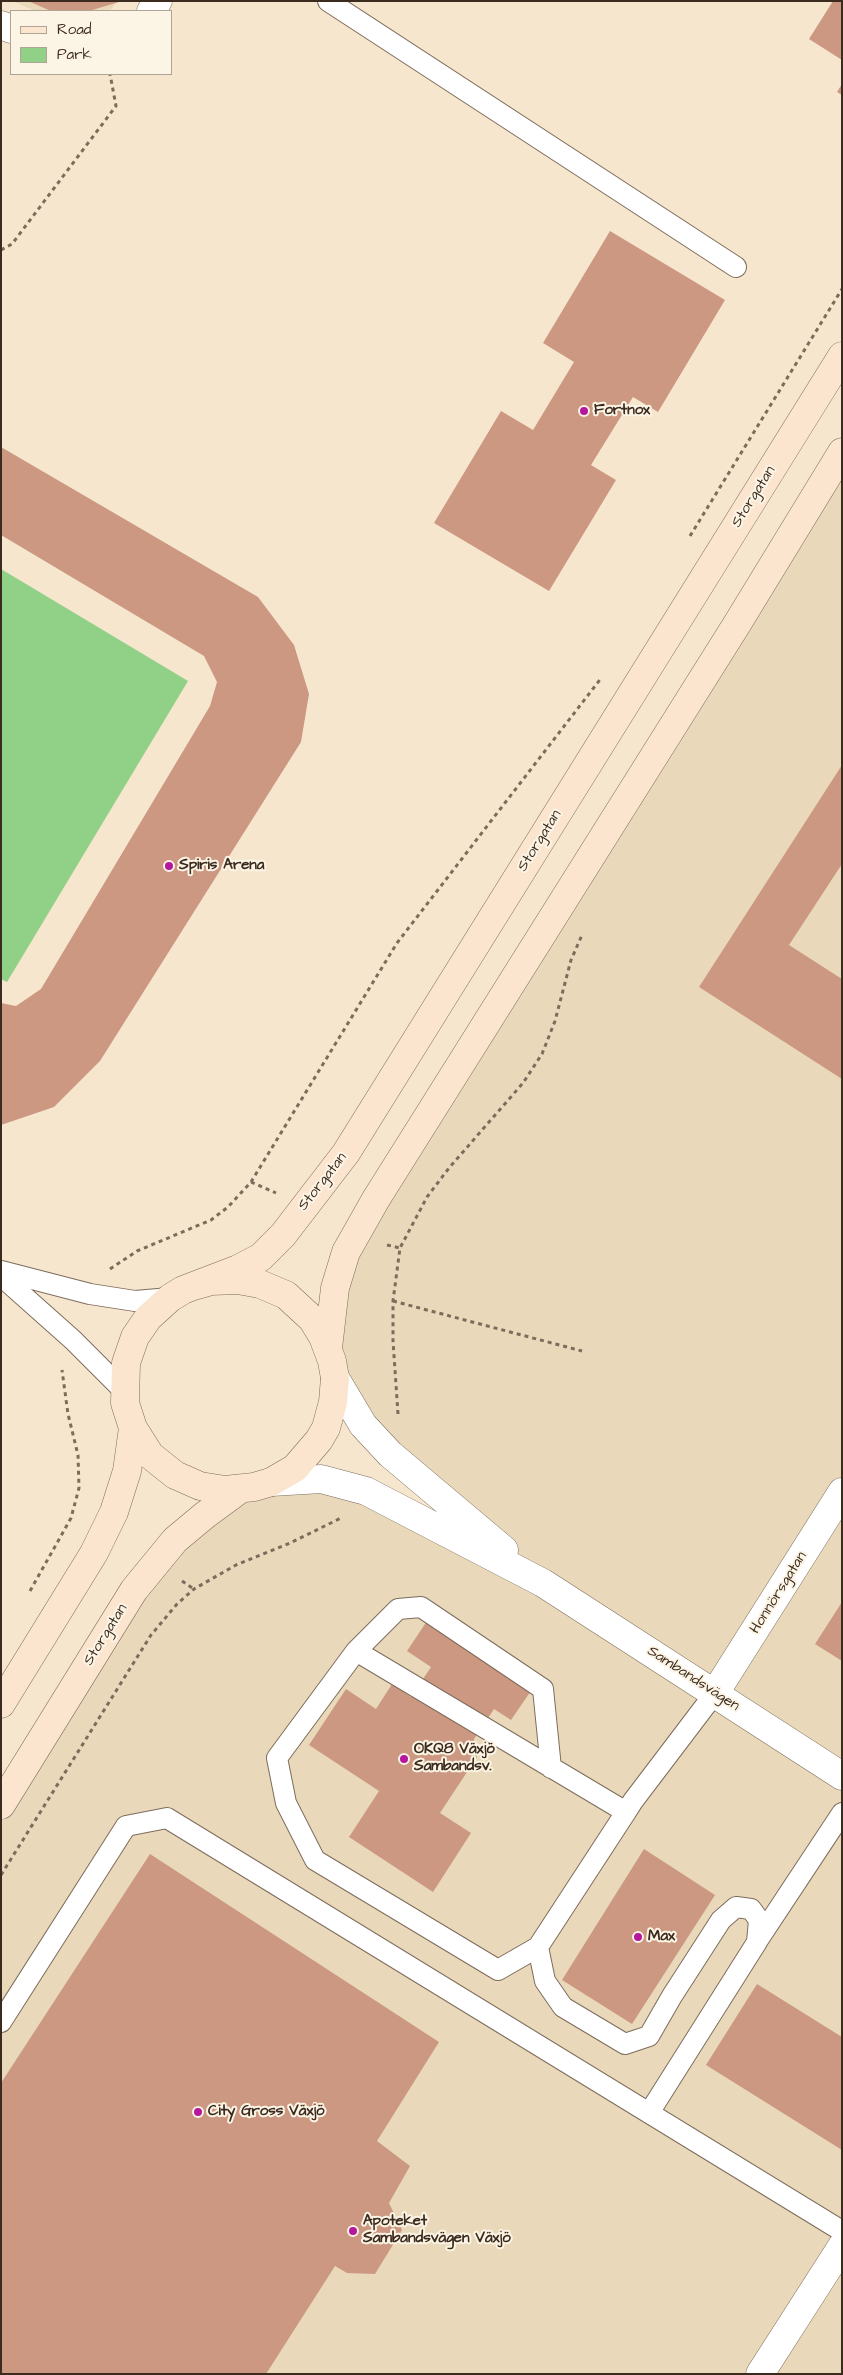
<!DOCTYPE html>
<meta charset="utf-8">
<style>
body{margin:0}
#map{position:relative;width:843px;height:2375px;overflow:hidden;background:#f7e6ce;font-family:"Architects Daughter",sans-serif}
canvas{display:block}
.frame{position:absolute;inset:0;border:2px solid #3b2a1e;pointer-events:none}
.legend{position:absolute;left:10px;top:10px;width:162px;height:65px;box-sizing:border-box;background:#fcf5e5;border:1px solid #afa495;margin:0;padding:6px 9px;list-style:none;font-size:15px;color:#3b2a1e}
.legend li{display:flex;align-items:center;gap:10px;height:25px}
.legend b{width:25px;border:1px solid #afa495}
</style>
<div id="map">
<canvas width="843" height="2375"></canvas>
<div class="frame"></div>
<ul class="legend">
<li><b style="height:6px;background:#fbe5cf"></b>Road</li>
<li><b style="height:14px;background:#91d087"></b>Park</li>
</ul>
</div>
<script>
const g = document.querySelector('canvas').getContext('2d');
g.lineJoin = 'round';
function fillPath(path, color) {
  g.fillStyle = color;
  g.fill(path, 'evenodd');
}
function toPath(rows) {
  const path = new Path2D();
  for (const r of rows) {
    path.moveTo(r[0], r[1]);
    for (let i = 2; i < r.length; i += 2) path.lineTo(r[i], r[i + 1]);
  }
  return path;
}
function stroke(path, color, width, dash) {
  g.strokeStyle = color;
  g.lineWidth = width;
  g.lineCap = dash ? 'butt' : 'round';
  g.setLineDash(dash || []);
  g.stroke(path);
}
function write(font, color, halo, rows, align = 'center') {
  g.font = font + ' "Architects Daughter",sans-serif';
  g.lineWidth = 4;
  g.setLineDash([]);
  g.textBaseline = 'middle';
  g.strokeStyle = halo;
  g.fillStyle = color;
  for (const [text, x, y, turn = 0] of rows) {
    g.save();
    g.translate(x, y);
    g.rotate((+turn || 0) * Math.PI / 180);
    g.textAlign = isNaN(turn) ? turn : align;
    if (halo) g.strokeText(text, 0, 0);
    g.fillText(text, 0, 0);
    g.restore();
  }
}
fillPath(toPath([
 [12,1,117,1,110,11,35,11],
 [842,452,842,2374,1,2374,1,1805,134,1590,239,1490,321,1479,540,1582,390,1454,335,1378,335,1288]
]), '#e9d9ba');
fillPath(toPath([
 [1,569,188,681,7,982,1,979]
]), '#91d087');
fillPath(toPath([
 [28,1,119,1,119,2,89,11,51,11],
 [833,1,842,1,842,60,809,39],
 [842,84,842,95,837,92],
 [610,231,725,300,658,412,633,397,591,465,616,480,549,591,434,523,501,411,533,430,574,362,543,343],
 [1,447,258,597,294,645,309,694,301,742,100,1061,54,1107,1,1125,1,1003,16,1006,41,989,210,706,217,682,204,656,1,535],
 [842,765,842,864,789,945,842,979,842,1079,699,987],
 [842,1602,842,1661,815,1644],
 [433,1612,537,1682,511,1720,494,1709,474,1739,477,1757,440,1813,471,1833,433,1892,349,1837,379,1791,309,1745,346,1689,376,1709,392,1684,411,1697,431,1667,407,1651],
 [644,1849,715,1895,632,2024,562,1980],
 [150,1854,439,2042,377,2141,410,2166,389,2203,402,2230,375,2274,347,2273,335,2266,266,2374,1,2374,1,2083],
 [757,1984,842,2037,842,2150,706,2065]
]), '#cc9882');
const lane = toPath([
 [328,1,736,267],
 [1,1271,90,1294,135,1301,170,1298],
 [1,1276,73,1340,124,1391],
 [356,1651,398,1609,421,1607,543,1689,551,1768],
 [626,1812,356,1651,277,1758,286,1803,315,1860,498,1970,538,1947,626,1812,633,1801,715,1693],
 [758,1940,842,1813],
 [538,1947,545,1981,563,2007,625,2044,649,2036,672,1996,721,1920,736,1907,751,1909,759,1920,757,1942,649,2113],
 [1,2022,126,1826,167,1818,842,2231]
]);
const street = toPath([
 [151,11,158,1],
 [1,25,11,29],
 [335,1378,363,1425,390,1454,504,1550],
 [271,1482,321,1479,366,1491,543,1583,842,1776],
 [715,1693,842,1492],
 [760,2374,842,2246]
]);
const secondary = toPath([
 [197,1285,211,1281,238,1280,260,1284,286,1295,312,1319,323,1337,332,1361,335,1378,333,1402,326,1428,319,1440,295,1468,271,1482,254,1487,225,1490,200,1486,175,1475,150,1455,133,1428,125,1403,126,1363,135,1337,148,1318,170,1298,183,1290,238,1269,261,1257,283,1235,346,1153,842,356],
 [328,1348,335,1288,346,1252,376,1199,737,624,842,452],
 [1,1704,94,1553,114,1512,127,1471,133,1428],
 [1,1805,134,1590,175,1540,205,1515,239,1490]
]);
stroke(lane, '#7d6c5c', 22);
stroke(street, '#7d6c5c', 29);
stroke(secondary, '#7d6c5c', 29);
stroke(toPath([
 [1,250,12,244,116,106,110,74],
 [690,536,842,289],
 [251,1182,276,1193],
 [387,1245,400,1248],
 [110,1269,137,1251,211,1220,228,1207,251,1182,397,943,602,677],
 [393,1301,582,1351],
 [398,1414,393,1341,393,1301,400,1248,427,1197,449,1168,523,1083,542,1054,555,1021,571,960,582,935],
 [182,1581,194,1589],
 [30,1591,71,1518,79,1488,78,1455,68,1414,62,1370],
 [1,1875,151,1635,177,1604,194,1589,236,1565,290,1543,341,1518]
]), '#7d6c5c', 3, [4, 4]);
stroke(lane, '#fff', 20);
stroke(street, '#fff', 28);
stroke(secondary, '#fbe5cf', 28);
for (const [x, y, r, color] of [
 [584,411,5,"#b5179e"],
 [169,866,5,"#b5179e"],
 [404,1759,5,"#b5179e"],
 [638,1937,5,"#b5179e"],
 [198,2112,5,"#b5179e"],
 [353,2231,5,"#b5179e"]
]) {
  const dot = new Path2D();
  dot.arc(x, y, r, 0, 2 * Math.PI);
  g.fillStyle = color;
  g.fill(dot);
  stroke(dot, '#fcf5e5', 2);
}
write('bold 15px', '#3b2a1e', '#fcf5e5', [
 ["Fortnox",594,411],
 ["Spiris Arena",179,866],
 ["OKQ8 Växjö",414,1750],
 ["Sambandsv.",414,1767],
 ["Max",648,1937],
 ["City Gross Växjö",208,2112],
 ["Apoteket",363,2222],
 ["Sambandsvägen Växjö",363,2239]
], 'left');
write('15px', '#3b2a1e', '#fcf5e5', [
 ["Storgatan",754,497,-58],
 ["Storgatan",540,841,-58],
 ["Storgatan",323,1182,-52],
 ["Honnörsgatan",779,1593,-58],
 ["Storgatan",106,1635,-58],
 ["Sambandsvägen",693,1679,33]
]);
</script>
